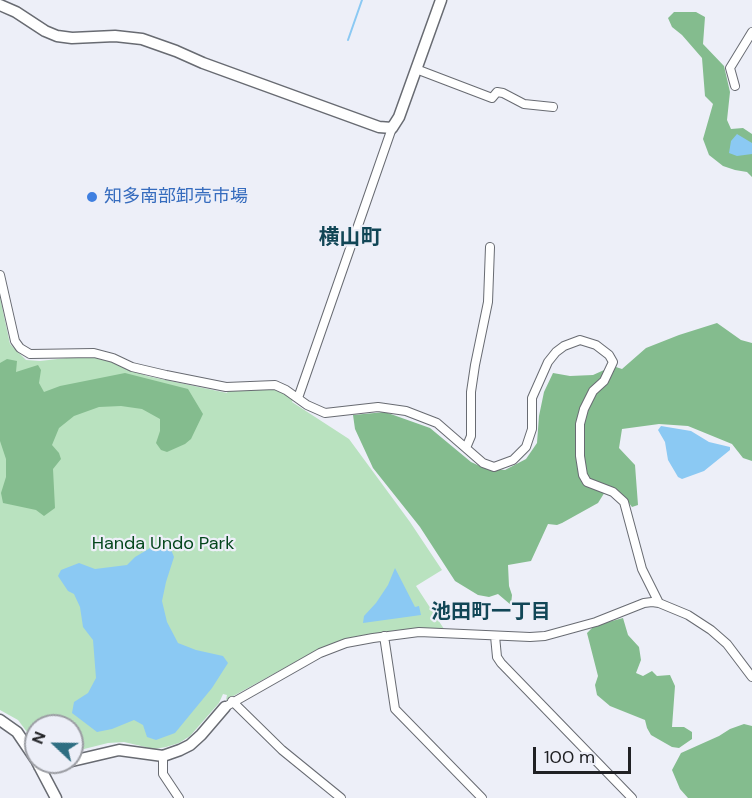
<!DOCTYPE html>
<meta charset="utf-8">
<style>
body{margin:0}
#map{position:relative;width:752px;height:798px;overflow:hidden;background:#edeff8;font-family:"DM Sans",sans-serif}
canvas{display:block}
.north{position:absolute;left:24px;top:714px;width:60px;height:60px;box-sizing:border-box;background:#edeff8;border:2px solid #9b9da3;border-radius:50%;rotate:292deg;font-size:16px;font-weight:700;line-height:24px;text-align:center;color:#202124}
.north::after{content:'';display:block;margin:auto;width:21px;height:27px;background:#2e6e82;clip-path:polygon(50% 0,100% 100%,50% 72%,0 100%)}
.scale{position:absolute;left:533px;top:747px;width:98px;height:27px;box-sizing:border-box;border:3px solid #202124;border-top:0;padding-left:8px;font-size:18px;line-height:21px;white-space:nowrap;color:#202124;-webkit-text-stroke:4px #edeff8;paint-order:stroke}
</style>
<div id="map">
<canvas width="752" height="798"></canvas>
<div class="north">N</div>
<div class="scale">100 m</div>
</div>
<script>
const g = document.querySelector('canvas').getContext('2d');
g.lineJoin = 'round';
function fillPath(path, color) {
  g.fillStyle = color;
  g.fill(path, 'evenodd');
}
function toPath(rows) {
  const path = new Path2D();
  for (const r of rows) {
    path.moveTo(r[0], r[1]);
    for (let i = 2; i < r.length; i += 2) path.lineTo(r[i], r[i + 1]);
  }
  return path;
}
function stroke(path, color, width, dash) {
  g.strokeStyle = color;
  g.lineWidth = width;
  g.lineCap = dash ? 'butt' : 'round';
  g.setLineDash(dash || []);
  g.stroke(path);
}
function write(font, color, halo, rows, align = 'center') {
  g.font = font + ' "DM Sans","Noto Sans JP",sans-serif';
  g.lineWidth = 4.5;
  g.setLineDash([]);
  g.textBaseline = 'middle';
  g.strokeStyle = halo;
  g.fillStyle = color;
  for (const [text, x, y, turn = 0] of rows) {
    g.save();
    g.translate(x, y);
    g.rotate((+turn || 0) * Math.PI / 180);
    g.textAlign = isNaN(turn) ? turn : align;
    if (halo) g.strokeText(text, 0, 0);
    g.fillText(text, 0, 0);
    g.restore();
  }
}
fillPath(toPath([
 [0,297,10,344,26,360,40,361,84,356,103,359,147,376,227,393,229,388,274,388,294,397,292,402,349,439,410,522,442,570,416,586,444,629,397,630,346,639,317,650,226,700,227,695,223,694,219,703,190,736,179,743,166,747,154,749,124,742,108,743,72,752,72,726,36,726,36,744,18,720,0,710]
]), '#b9e2bf');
fillPath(toPath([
 [674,12,696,12,705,17,703,44,724,66,730,92,727,120,731,129,743,128,752,134,752,177,747,172,735,170,723,166,709,155,703,139,713,104,705,96,702,58,682,35,672,27,668,18],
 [717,323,741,340,752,343,752,461,743,458,732,444,688,426,659,424,622,429,619,448,635,465,638,505,632,507,622,494,608,487,598,503,562,523,557,525,548,524,531,561,508,565,509,586,512,595,511,605,498,594,489,597,478,595,455,581,420,527,373,468,355,429,353,415,385,412,430,428,471,462,484,468,505,470,526,459,537,443,539,416,544,392,553,373,570,376,593,375,613,366,622,369,646,348,679,335],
 [7,359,17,361,16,372,38,365,41,370,39,383,44,392,60,386,125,373,188,389,203,414,191,439,185,444,167,452,161,450,156,443,160,431,160,419,142,409,121,406,99,407,74,416,59,428,52,445,59,453,61,459,53,469,55,508,44,516,36,510,3,503,1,493,6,477,6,459,0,441,0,363],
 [623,618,628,635,639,647,641,660,636,673,643,676,652,671,657,676,670,675,675,686,672,727,684,727,692,732,692,739,679,748,672,747,651,735,647,728,645,720,610,706,597,695,595,685,598,676,587,633,594,626],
 [744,724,752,726,752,798,688,798,680,789,672,770,681,753,719,736,730,729]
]), '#84bc8e');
fillPath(toPath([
 [737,134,752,143,752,154,737,156,729,153,731,141],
 [661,426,691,431,709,442,730,447,730,450,704,471,682,479,678,477,668,460,665,442,658,430],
 [162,546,170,547,174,557,166,582,162,601,167,622,178,643,196,650,223,656,228,663,212,688,175,733,156,740,147,737,143,725,134,720,112,729,97,732,72,713,74,702,88,693,96,678,93,640,83,627,80,607,74,594,68,591,58,576,61,570,79,563,95,569,127,565,135,557,152,547],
 [395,568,415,607,419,606,421,615,363,623,364,616,376,603,388,585]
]), '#8bc9f3');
stroke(toPath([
 [348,40,362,0]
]), '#8bc9f3', 2);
const street = toPath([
 [416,69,492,98,497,92,503,93,524,104,553,107],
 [735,86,730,68,752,32],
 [0,275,15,341,20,348,30,354,94,353,113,358,132,367,166,375,226,387,275,385,286,390,307,405,325,413,378,407,406,411,437,423,483,463,494,467,513,460,526,447,532,429,532,398,548,362,556,352,564,346,580,340,596,345,609,355,613,362,604,381,593,391,584,409,580,424,580,456,583,475,587,482,613,492,624,502,642,569,659,603],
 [298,398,392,128],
 [466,448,471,436,471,392,475,365,488,302,490,247],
 [384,636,395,709,482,798],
 [495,636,497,657,501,663,632,798],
 [232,701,282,750,341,798],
 [225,707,320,653,346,643,373,638,419,632,530,637,545,636,596,622,644,603,652,602,659,603,688,615,711,630,727,644,752,677],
 [163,756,163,774,179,798]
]);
const secondary = toPath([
 [0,5,16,12,45,31,57,36,72,38,115,36,142,39,176,51,203,63,379,127,392,128,399,117,441,0],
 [0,720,17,732,36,760],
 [72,761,119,750,163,756,180,750,190,745,201,735,225,707],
 [37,762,56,798],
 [39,766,61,762]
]);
stroke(street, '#686b72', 10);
stroke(secondary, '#686b72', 13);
stroke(street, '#fff', 8);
stroke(secondary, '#fff', 10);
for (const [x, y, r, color] of [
 [92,197,6,"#3f7fe0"]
]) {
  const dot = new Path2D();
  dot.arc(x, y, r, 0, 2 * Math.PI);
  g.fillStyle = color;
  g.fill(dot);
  stroke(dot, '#edeff8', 2);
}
write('18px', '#366cbe', '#edeff8', [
 ["知多南部卸売市場",104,197]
], 'left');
write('18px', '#04461c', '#edeff8', [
 ["Handa Undo Park",163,544]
]);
write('bold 20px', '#114656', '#edeff8', [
 ["池田町一丁目",491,613]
]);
write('bold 21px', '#114656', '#edeff8', [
 ["横山町",350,238]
]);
</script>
